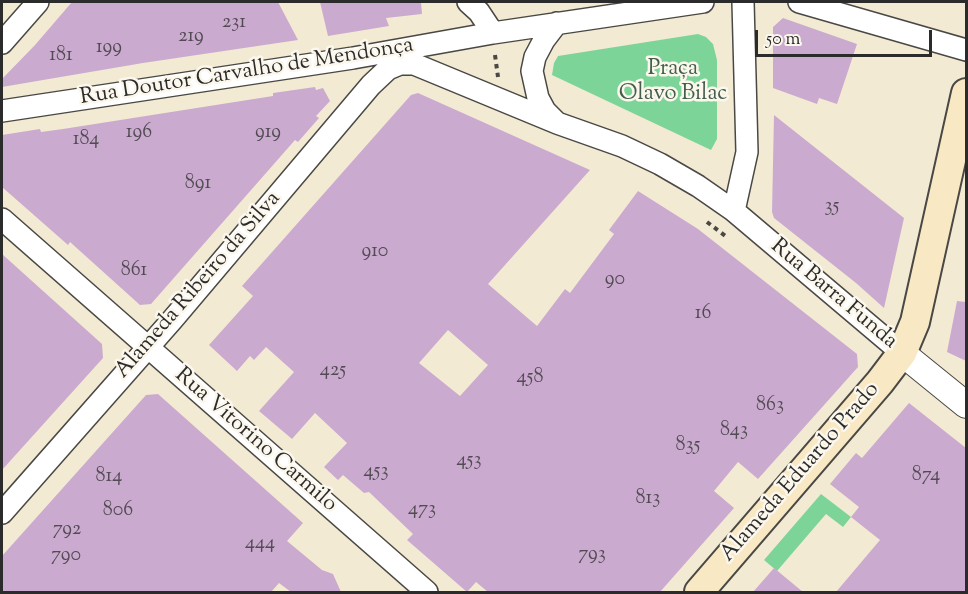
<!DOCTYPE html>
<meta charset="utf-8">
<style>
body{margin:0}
#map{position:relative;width:968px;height:594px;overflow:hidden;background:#f3ead3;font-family:"Sorts Mill Goudy",serif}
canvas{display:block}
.frame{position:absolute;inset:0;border:3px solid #2b2b2b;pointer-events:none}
.scale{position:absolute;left:755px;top:30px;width:177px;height:27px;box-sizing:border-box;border:3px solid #2b2b2b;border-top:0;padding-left:8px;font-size:18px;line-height:21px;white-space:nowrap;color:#2b2b2b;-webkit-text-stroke:4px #fbf7ec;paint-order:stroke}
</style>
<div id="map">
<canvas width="968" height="594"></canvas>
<div class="frame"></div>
<div class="scale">50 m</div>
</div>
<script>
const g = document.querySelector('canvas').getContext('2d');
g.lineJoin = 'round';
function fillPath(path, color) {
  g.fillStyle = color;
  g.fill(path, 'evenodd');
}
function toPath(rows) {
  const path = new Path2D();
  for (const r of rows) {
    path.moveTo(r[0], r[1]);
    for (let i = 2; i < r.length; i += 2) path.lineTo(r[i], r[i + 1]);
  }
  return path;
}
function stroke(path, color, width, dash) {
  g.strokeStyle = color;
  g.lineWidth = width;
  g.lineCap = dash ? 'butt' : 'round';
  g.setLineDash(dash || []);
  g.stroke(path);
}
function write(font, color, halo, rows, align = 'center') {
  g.font = font + ' "Sorts Mill Goudy",serif';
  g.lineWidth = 5;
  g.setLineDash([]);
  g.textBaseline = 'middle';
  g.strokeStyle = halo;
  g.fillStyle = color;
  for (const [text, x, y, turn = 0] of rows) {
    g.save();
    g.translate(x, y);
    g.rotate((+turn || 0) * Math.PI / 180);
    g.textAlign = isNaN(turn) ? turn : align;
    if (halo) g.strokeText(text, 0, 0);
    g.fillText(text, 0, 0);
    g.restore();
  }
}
fillPath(toPath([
 [698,34,706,37,713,44,717,60,717,139,711,150,552,75,554,63,558,56],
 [821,494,851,517,843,527,826,514,777,571,764,560]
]), '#7dd498');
fillPath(toPath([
 [72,2,278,2,298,40,143,63,2,87,2,79,35,45],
 [320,2,421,2,422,14,386,18,389,26,328,36],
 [783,18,857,44,837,104,819,98,817,104,773,88,773,27],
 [315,87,316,90,323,88,330,101,316,116,319,118,298,142,295,140,151,304,140,305,70,242,68,245,2,187,2,135,40,129,41,132,63,129,273,96,273,93],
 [418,93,590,170,488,284,537,326,565,289,570,293,614,234,609,230,638,191,698,229,857,354,858,367,758,479,738,462,714,491,734,508,660,592,488,592,476,582,467,592,407,540,413,534,369,492,364,493,343,475,338,480,324,467,347,443,315,413,292,439,259,411,294,372,266,347,254,360,250,356,237,371,209,345,253,296,242,286,411,95],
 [448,330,488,365,460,396,419,363],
 [774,115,904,218,884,308,856,283,774,218,772,212],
 [2,254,102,344,103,358,2,470],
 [957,301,966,302,966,361,947,352],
 [158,394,303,523,287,541,322,570,333,574,341,592,291,592,279,583,271,592,2,592,2,556,146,395],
 [909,403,966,448,966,592,836,592,880,540,851,517,859,507,830,484,856,453,862,458],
 [774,568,803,592,753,592]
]), '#caabcf');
const minor = toPath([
 [468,2,479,12,493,33],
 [799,2,966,50],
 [2,43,38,2],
 [2,111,353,58,493,33,703,2],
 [555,121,545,111,538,98,532,71,535,57,544,40,557,23],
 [734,211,747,152,743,2],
 [2,219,427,592],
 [2,513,173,319,371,85,388,69,400,64,414,64,557,123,622,146,660,164,698,186,734,211,902,353]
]);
const tertiary = toPath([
 [902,353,966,405]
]);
const secondary = toPath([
 [699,592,880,382,902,353,915,322,966,93]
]);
stroke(minor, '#494844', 24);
stroke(tertiary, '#494844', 28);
stroke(secondary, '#494844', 32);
stroke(toPath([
 [495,55,498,77],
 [707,222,728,238]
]), '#494844', 4, [4.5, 4.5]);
stroke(minor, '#fff', 21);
stroke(tertiary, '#fff', 26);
stroke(secondary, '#f8e8c3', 28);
write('20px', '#534b54', null, [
 ["231",234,24],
 ["219",191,38],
 ["199",109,49],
 ["181",61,57],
 ["196",139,134],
 ["919",268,134],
 ["184",86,141],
 ["891",198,185],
 ["35",832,208],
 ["910",375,253],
 ["861",134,272],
 ["90",615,281],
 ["16",703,315],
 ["425",333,372],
 ["458",530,379],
 ["863",770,407],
 ["843",734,432],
 ["835",688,447],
 ["453",469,462],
 ["453",376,473],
 ["874",926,477],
 ["814",109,478],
 ["813",648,500],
 ["473",422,511],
 ["806",118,512],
 ["792",67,531],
 ["444",260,545],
 ["793",592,556],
 ["790",66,557]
]);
write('22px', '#445e4c', '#fbf7ec', [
 ["Praça",673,70],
 ["Olavo Bilac",673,95]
]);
write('22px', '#2b2b2b', '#fbf7ec', [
 ["Rua Doutor Carvalho de Mendonça",247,73,-9],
 ["Alameda Ribeiro da Silva",199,286,-49],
 ["Rua Barra Funda",833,295,40],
 ["Rua Vitorino Carmilo",255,441,41],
 ["Alameda Eduardo Prado",801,473,-49]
]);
</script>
